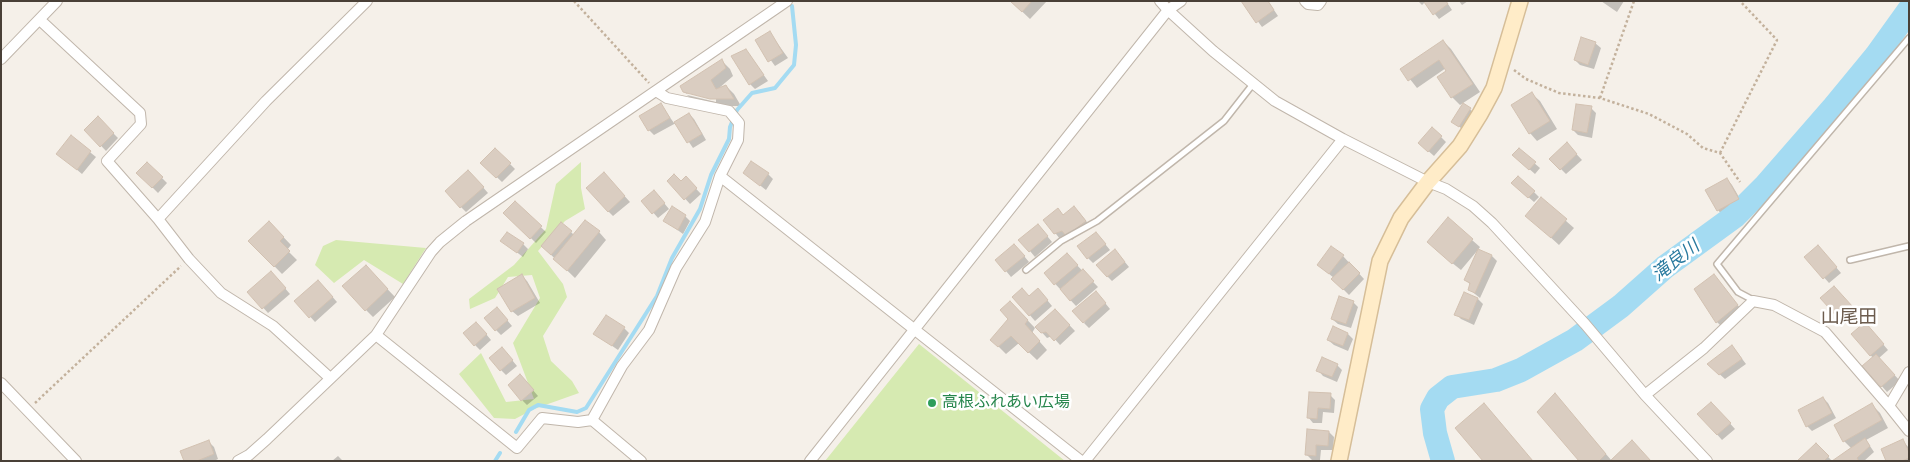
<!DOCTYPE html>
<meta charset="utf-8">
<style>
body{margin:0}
#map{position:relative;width:1910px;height:462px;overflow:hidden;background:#f5f0e9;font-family:Helvetica,sans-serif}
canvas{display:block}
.frame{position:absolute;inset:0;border:2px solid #494037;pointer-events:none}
</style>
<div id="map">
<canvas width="1910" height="462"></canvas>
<div class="frame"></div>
</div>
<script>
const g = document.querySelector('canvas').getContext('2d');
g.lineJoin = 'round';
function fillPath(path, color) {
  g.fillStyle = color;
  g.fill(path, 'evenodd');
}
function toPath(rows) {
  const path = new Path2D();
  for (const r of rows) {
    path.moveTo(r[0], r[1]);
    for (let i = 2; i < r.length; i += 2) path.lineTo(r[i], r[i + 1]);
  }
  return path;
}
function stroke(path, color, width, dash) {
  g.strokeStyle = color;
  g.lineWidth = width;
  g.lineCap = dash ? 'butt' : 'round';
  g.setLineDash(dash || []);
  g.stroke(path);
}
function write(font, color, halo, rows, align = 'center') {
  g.font = font + ' Helvetica,"Noto Sans JP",sans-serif';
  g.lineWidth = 5;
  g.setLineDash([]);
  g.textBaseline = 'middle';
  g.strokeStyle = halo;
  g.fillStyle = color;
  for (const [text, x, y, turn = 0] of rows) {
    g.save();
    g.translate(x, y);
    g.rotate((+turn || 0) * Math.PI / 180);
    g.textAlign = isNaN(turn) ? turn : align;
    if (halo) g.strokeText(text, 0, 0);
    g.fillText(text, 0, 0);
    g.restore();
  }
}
fillPath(toPath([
 [581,162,581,188,585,209,565,221,538,251,563,284,567,297,543,336,551,361,572,381,579,393,534,409,515,419,494,418,459,374,481,353,506,402,534,399,513,343,540,298,532,275,508,277,495,298,470,309,469,299,514,265,546,229,556,184],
 [336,240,426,248,403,284,364,260,334,283,315,265,323,246],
 [919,344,1065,461,825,461]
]), '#d6eab1');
fillPath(toPath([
 [1011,1,1047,1,1030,19],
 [1243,1,1268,1,1278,16,1262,27],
 [1418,1,1446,1,1452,10,1439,19,1425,2,1422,5],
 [1459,1,1468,1,1462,5],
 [1601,1,1624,1,1617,12],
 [770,33,788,58,775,66,757,41],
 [1443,41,1451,49,1480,92,1460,105,1452,97,1439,78,1448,71,1446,68,1417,88,1402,69],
 [1595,43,1601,48,1594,69,1580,65,1575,60],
 [746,50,768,81,755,89,750,84],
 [722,61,730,69,733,76,718,89,726,86,734,94,741,106,719,106,692,100,687,95,716,102,716,99,689,92,687,94,684,92],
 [1532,94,1540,101,1557,129,1537,141,1530,133],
 [661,105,674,123,689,114,694,119,706,140,693,148,676,123,654,135,649,130],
 [1464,105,1476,114,1465,131,1453,122],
 [1591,108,1596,113,1592,138,1578,135,1573,130],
 [98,118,118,138,106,151,86,130],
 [71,137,96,157,82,174,63,158],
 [1441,137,1446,142,1434,156,1425,148],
 [1567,144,1582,160,1566,174,1551,159],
 [495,149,515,169,502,182,482,163],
 [1519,150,1540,168,1535,174,1519,160],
 [147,163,167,183,158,193,138,173],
 [744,173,768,174,773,179,766,190],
 [473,176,488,193,466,212,461,207],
 [686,178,701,194,690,204,669,181,681,182],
 [609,179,630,202,613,216,608,211],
 [1727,179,1732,185,1743,204,1723,216,1718,210],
 [1518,188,1534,192,1539,197,1534,202],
 [659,197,669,209,658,218,643,201],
 [1541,199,1574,228,1559,245,1527,216],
 [515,203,546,232,536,243,505,213],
 [1058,210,1064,216,1079,212,1090,226,1072,240,1068,236,1060,239,1045,220],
 [685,216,690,221,683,234,665,221],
 [269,222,291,245,287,250,297,260,282,274,250,241],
 [1043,231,1052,242,1035,257,1030,251],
 [571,232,574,235,599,232,606,240,575,278,547,251],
 [1101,239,1110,250,1093,263,1088,258],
 [1472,240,1480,247,1478,250,1492,256,1497,261,1480,298,1470,290,1471,285,1465,280,1477,251,1461,270,1436,250],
 [502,241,523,244,528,249,523,257],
 [1019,250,1029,262,1011,277,997,260],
 [1823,252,1841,273,1829,283,1806,257],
 [1120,256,1129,267,1112,281,1107,276],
 [1343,256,1364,279,1349,295,1333,279,1334,278,1318,265],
 [1072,260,1098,287,1076,306,1045,273],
 [373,274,395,297,373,317,366,310],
 [522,276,527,281,540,303,518,316,512,311,499,289],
 [1714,276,1745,314,1725,330,1717,322,1696,289],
 [276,278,290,294,268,313,249,292],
 [323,286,337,302,315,322,296,301],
 [1839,292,1857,313,1845,324,1822,298],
 [1464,294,1478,299,1483,304,1474,325,1461,319,1456,314],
 [1043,295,1052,306,1035,321,1014,297,1029,298],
 [1101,298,1110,309,1089,328,1084,323],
 [1010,302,1035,328,1032,333,1047,350,1037,360,1019,343,1006,354,992,340,1010,319],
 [1353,302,1358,307,1351,328,1338,324,1332,319],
 [1055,310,1075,331,1060,345,1052,336,1047,338,1037,327],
 [502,314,512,326,501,335,496,330],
 [481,328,491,340,480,350,475,345],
 [624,328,629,333,618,350,595,334],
 [1870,329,1888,350,1879,358,1900,381,1887,392,1864,366,1873,358,1853,334],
 [1348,334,1353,339,1348,351,1334,345,1328,340],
 [1737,352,1746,364,1725,379,1708,364],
 [507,354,517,366,506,375,501,370],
 [1337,365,1342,370,1337,382,1323,376,1318,370],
 [525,381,538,396,527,405,522,400],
 [1330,395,1335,400,1334,413,1323,412,1322,423,1313,423,1308,417],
 [1555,395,1612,461,1650,461,1580,461],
 [1823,398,1828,403,1836,418,1812,431,1807,426],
 [1872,405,1880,413,1888,428,1866,440,1874,452,1864,461,1834,461,1852,449,1844,441],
 [1716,408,1735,429,1722,440,1699,414],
 [1329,432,1334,437,1333,450,1321,450,1320,460,1312,460,1307,455],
 [1903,441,1909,448,1909,461,1887,461],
 [209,442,214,447,218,459,214,461,185,461],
 [1816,444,1832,461,1799,461],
 [338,456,343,461,332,461]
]), '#0003');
stroke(toPath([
 [516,432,529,410,538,405,577,412,586,408,657,296,672,258,700,209,711,175,729,139,730,127,737,110,752,93,775,88,794,65,796,45,792,6],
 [495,461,500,453]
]), '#a4dbf2', 4);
stroke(toPath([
 [1443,461,1435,433,1432,409,1438,398,1452,387,1496,380,1521,370,1575,340,1621,306,1665,267,1735,216,1766,185,1834,107,1876,56,1909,10]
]), '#a4dbf2', 24);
const building = toPath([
 [1010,1,1032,1,1022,12,1010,1],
 [1241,1,1268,1,1274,10,1256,23,1241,1],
 [1425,1,1446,1,1448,4,1433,15,1424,2,1425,1],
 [770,31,783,53,768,62,755,40,770,31],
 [1581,37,1596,42,1588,65,1574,60,1581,37],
 [1443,40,1473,84,1451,98,1437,77,1446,71,1439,60,1408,81,1400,69,1443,40],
 [746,49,764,75,749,85,731,56,746,49],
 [722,59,726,68,711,80,716,89,726,85,734,99,710,99,683,92,680,86,722,59],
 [1532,92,1550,121,1529,134,1511,105,1532,92],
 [661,103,670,118,648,131,639,116,661,103],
 [1463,103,1471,108,1459,127,1451,122,1463,103],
 [1576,104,1592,106,1587,133,1572,130,1576,104],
 [689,113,702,134,687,143,674,122,689,113],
 [98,116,114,133,100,147,84,130,98,116],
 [1432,127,1442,136,1428,152,1418,143,1432,127],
 [71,135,91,151,77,170,56,154,71,135],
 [1567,142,1577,154,1560,170,1549,159,1567,142],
 [495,148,511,163,496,178,480,163,495,148],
 [1519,148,1536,162,1529,170,1512,155,1519,148],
 [751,161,769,173,760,186,743,173,751,161],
 [147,162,163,177,152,188,136,173,147,162],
 [468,170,484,187,460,208,445,191,468,170],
 [604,172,625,196,608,212,586,188,604,172],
 [674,174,681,181,686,176,697,188,684,200,667,181,674,174],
 [1518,176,1535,191,1528,198,1511,183,1518,176],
 [1727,178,1739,199,1717,211,1705,190,1727,178],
 [654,190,665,203,652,214,641,201,654,190],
 [1541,197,1567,219,1551,238,1525,216,1541,197],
 [515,201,542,226,530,239,503,213,515,201],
 [672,206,686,215,678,230,663,221,672,206],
 [1074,206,1086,221,1066,236,1062,231,1054,234,1043,220,1058,208,1063,215,1074,206],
 [1448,217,1473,239,1452,264,1427,242,1448,217],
 [585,220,600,231,567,271,553,259,585,220],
 [269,221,284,237,280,241,290,251,274,267,248,241,269,221],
 [561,222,572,231,551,255,541,246,561,222],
 [1038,224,1048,236,1029,252,1018,240,1038,224],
 [507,232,524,243,517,253,500,241,507,232],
 [1096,232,1106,244,1087,259,1077,246,1096,232],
 [1014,244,1025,256,1005,272,995,260,1014,244],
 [1818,245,1837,267,1823,279,1804,257,1818,245],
 [1331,246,1344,255,1329,274,1317,265,1331,246],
 [1115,249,1125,262,1107,277,1096,265,1115,249],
 [1478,249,1492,255,1475,293,1468,290,1470,283,1464,280,1478,249],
 [1067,253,1078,265,1054,285,1044,273,1067,253],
 [1349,262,1360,273,1343,290,1331,279,1349,262],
 [366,265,388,289,365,311,342,286,366,265],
 [1083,269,1094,281,1070,301,1060,289,1083,269],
 [271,271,286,288,262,309,247,292,271,271],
 [522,274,535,298,511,312,497,289,522,274],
 [1714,274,1738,305,1716,323,1694,289,1714,274],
 [318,280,333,297,309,318,294,301,318,280],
 [1834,286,1853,307,1839,319,1820,298,1834,286],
 [1022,288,1029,296,1038,288,1048,300,1029,316,1012,297,1022,288],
 [1096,291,1106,303,1083,323,1072,311,1096,291],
 [1464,292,1478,298,1469,320,1454,315,1464,292],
 [1339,296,1354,301,1346,324,1331,319,1339,296],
 [1010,301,1028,320,1025,324,1040,341,1028,353,1011,336,998,347,990,340,1008,319,1000,310,1010,301],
 [497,307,508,320,495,331,484,318,497,307],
 [1055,309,1070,325,1054,341,1046,332,1041,333,1035,327,1055,309],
 [606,315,625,327,612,346,593,334,606,315],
 [476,322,487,334,474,346,463,333,476,322],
 [1865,322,1884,344,1870,356,1851,334,1865,322],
 [1333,326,1348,333,1343,346,1327,340,1333,326],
 [1732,345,1742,359,1719,375,1707,364,1732,345],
 [502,347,513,360,500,371,489,358,502,347],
 [1876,354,1895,375,1881,387,1862,366,1876,354],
 [1322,357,1338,364,1332,377,1316,371,1322,357],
 [520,374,534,390,521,401,508,385,520,374],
 [1309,392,1331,393,1330,409,1318,408,1317,419,1307,418,1309,392],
 [1555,393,1606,454,1599,461,1579,461,1537,412,1555,393],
 [1823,397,1832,413,1806,427,1798,410,1823,397],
 [1711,402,1731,423,1717,435,1697,414,1711,402],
 [1484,403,1533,461,1483,461,1455,428,1484,403],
 [1872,403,1882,420,1843,442,1834,425,1872,403],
 [1307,429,1329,431,1328,446,1316,445,1316,456,1305,455,1307,429],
 [1865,438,1870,446,1857,458,1859,461,1832,461,1865,438],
 [1903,439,1909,452,1909,458,1902,461,1886,461,1881,449,1903,439],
 [209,440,214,454,197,461,184,461,180,451,209,440],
 [1632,440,1651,461,1610,461,1632,440],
 [1816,443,1829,456,1824,461,1797,461,1816,443]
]);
fillPath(building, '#dacdc1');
stroke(building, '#d2c1b1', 1);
const lane = toPath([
 [1850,260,1909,246],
 [1026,270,1061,241,1097,221,1224,121,1253,84],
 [1753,300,1738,292,1717,264,1909,38]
]);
const street = toPath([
 [1160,1,1168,10,1213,51,1275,101,1343,139,1428,182,1446,189,1473,206,1492,223,1585,324,1645,395,1707,461],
 [1305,1,1308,4,1318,5,1321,1],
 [40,20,140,113,141,124,107,161,158,219,189,259,221,293,273,326,330,378],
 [1,59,57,1],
 [720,176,1081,461],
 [158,219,266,101,367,1],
 [376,335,517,448,542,418,578,422,592,420,622,366,649,330,676,268,705,222,720,176,738,140,739,123,729,111,667,98,656,91],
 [1909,372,1889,406,1909,431],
 [1,383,76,461],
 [1645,395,1704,348,1753,301,1774,305,1825,332,1889,406],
 [592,420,641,461],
 [238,461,249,455,267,439,376,335,431,252,440,242,466,221,787,1],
 [810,461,1168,10,1181,1],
 [1085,461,1343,139]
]);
const secondary = toPath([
 [1339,461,1380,261,1401,218,1428,182,1460,146,1480,114,1494,88,1520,1]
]);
stroke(lane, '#c0b6ab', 8);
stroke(street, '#c0b6ab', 12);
stroke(secondary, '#d6be98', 18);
stroke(toPath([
 [574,1,649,83],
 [1514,70,1526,79,1559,93,1600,98,1649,114,1687,134,1703,148,1720,153,1740,182],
 [1600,98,1634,1],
 [1720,153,1777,40,1740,1],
 [35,403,181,266]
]), '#c3b19c', 2.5, [2.5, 2.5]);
stroke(lane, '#fff', 5);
stroke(street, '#fff', 10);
stroke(secondary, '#ffecc8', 15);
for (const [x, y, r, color] of [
 [932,403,5,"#2e9e5b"]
]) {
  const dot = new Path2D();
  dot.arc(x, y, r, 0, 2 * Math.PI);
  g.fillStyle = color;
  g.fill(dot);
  stroke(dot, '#fff', 2);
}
write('16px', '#27864d', '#fff', [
 ["高根ふれあい広場",942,403]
], 'left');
write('italic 18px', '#297a9f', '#fff', [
 ["滝良川",1676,261,-38]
]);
write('19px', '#6c5c4e', '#fff', [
 ["山尾田",1849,318]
]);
</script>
